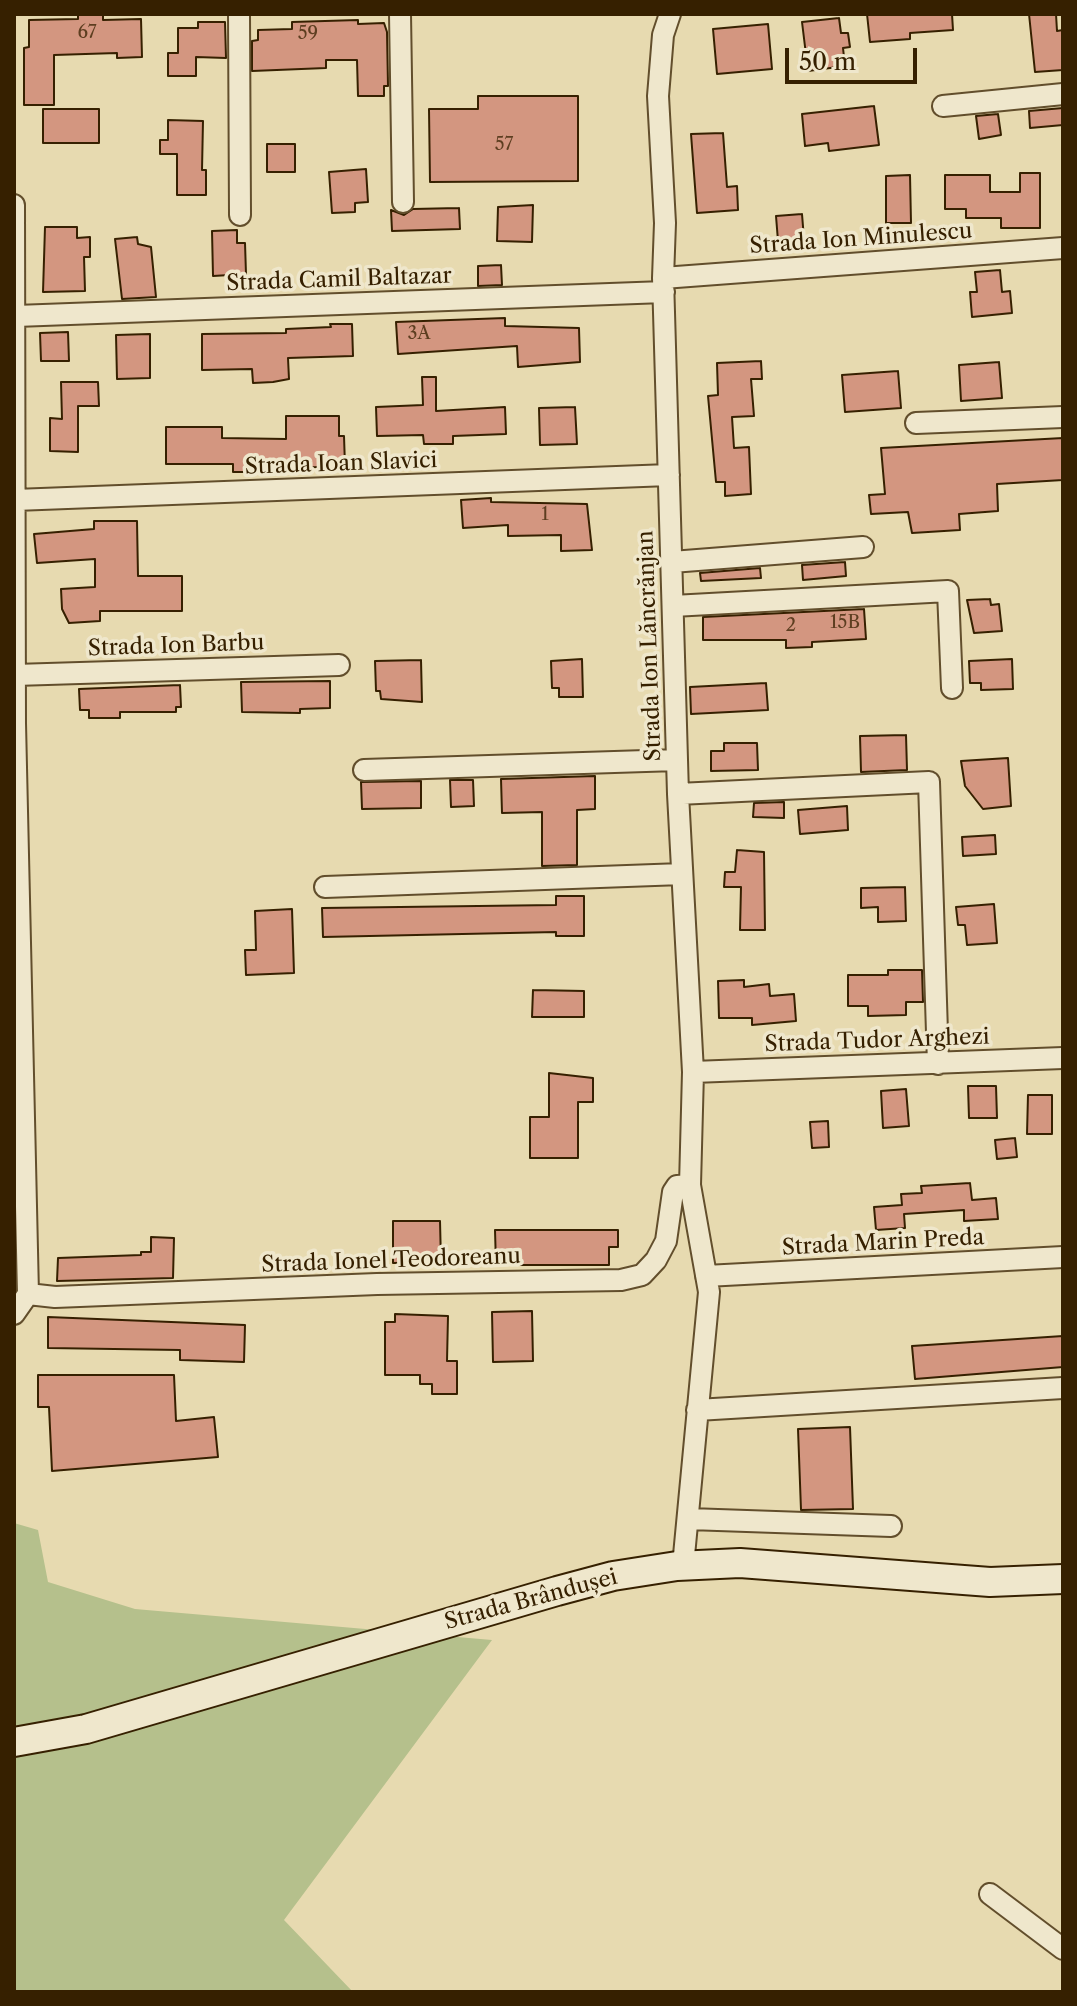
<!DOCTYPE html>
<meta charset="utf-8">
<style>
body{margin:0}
#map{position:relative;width:1077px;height:2006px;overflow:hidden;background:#e7dab0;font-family:"Libre Caslon Text",serif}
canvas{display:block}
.frame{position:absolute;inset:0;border:16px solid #362000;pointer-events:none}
.scale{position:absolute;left:785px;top:48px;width:132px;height:36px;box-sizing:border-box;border:4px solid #362000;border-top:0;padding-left:10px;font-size:24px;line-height:28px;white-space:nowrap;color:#362000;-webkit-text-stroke:6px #efe7cc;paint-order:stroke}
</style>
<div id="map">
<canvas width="1077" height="2006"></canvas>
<div class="frame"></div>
<div class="scale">50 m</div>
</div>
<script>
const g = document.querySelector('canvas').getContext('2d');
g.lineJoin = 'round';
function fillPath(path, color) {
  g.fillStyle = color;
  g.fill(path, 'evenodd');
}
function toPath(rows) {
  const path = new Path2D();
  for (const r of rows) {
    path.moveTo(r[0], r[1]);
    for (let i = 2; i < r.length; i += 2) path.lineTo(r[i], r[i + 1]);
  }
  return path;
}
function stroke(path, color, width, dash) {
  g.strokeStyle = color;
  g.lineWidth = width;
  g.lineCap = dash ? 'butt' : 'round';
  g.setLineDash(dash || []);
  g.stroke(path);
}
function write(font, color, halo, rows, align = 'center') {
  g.font = font + ' "Libre Caslon Text",serif';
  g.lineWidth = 7;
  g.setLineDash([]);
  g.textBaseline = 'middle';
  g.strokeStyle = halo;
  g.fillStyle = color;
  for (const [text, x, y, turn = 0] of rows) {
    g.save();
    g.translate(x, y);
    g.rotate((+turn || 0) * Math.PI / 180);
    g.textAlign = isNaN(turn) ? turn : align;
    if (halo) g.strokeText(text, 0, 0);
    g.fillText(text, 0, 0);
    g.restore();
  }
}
fillPath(toPath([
 [14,1523,38,1530,48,1582,135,1609,492,1640,284,1920,353,1992,14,1992]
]), '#b5c08c');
const building = toPath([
 [78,14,103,14,103,20,141,19,142,57,117,58,117,53,54,55,54,105,24,105,24,48,29,47,29,20,78,19,78,14],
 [867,14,952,14,953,30,910,33,910,39,870,42,867,14],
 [1029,14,1056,14,1057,31,1063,30,1063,70,1035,72,1029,14],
 [839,18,841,33,848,33,850,47,843,48,845,66,808,71,802,22,839,18],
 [358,20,358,24,384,23,387,32,388,86,384,86,384,96,358,96,357,60,326,60,326,68,252,71,252,41,258,40,258,30,292,29,292,22,358,20],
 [198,22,225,22,226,58,196,57,196,76,168,76,168,53,178,53,178,28,198,28,198,22],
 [768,24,772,69,717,74,713,29,768,24],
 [478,96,578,96,578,181,430,182,429,109,478,109,478,96],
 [874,106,879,145,829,151,828,143,805,146,802,114,874,106],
 [1063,108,1063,125,1030,128,1029,111,1063,108],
 [43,109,99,109,99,143,43,143,43,109],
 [998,114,1001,135,979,139,976,116,998,114],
 [168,120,203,121,202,170,206,170,206,195,177,195,177,154,160,154,160,140,168,140,168,120],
 [723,133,727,187,737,186,738,210,697,213,691,134,723,133],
 [267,144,295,144,295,172,267,172,267,144],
 [366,169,368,202,355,203,355,212,332,213,329,172,366,169],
 [1020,173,1040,173,1040,228,1001,228,1001,218,966,218,966,209,945,209,945,175,990,175,990,192,1020,192,1020,173],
 [910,175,911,223,886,223,886,176,910,175],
 [533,205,532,242,497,241,498,207,533,205],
 [459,208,460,229,392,231,391,210,404,215,413,209,459,208],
 [802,214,804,239,778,241,776,216,802,214],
 [45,227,77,227,77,238,90,237,90,257,84,257,85,291,43,292,45,227],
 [237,230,237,243,245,243,246,274,213,276,212,231,237,230],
 [137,237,138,244,151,247,156,297,122,299,115,239,137,237],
 [501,265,502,285,478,286,478,266,501,265],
 [1000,270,1002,292,1010,291,1012,313,972,317,970,292,977,292,975,272,1000,270],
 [505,318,505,326,579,328,580,362,518,367,517,346,398,354,396,322,505,318],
 [330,324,352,324,353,356,288,358,289,379,273,382,253,383,252,369,202,370,202,334,286,333,286,329,331,327,330,324],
 [68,332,69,361,41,361,40,333,68,332],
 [150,334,150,378,117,379,116,335,150,334],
 [761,361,762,379,751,379,754,416,732,417,734,448,749,447,751,494,725,496,725,482,716,482,708,396,718,395,717,363,761,361],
 [999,362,1002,398,961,401,959,365,999,362],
 [898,371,901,408,845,412,842,375,898,371],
 [422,377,436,377,436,411,505,407,506,434,453,436,453,444,424,444,423,435,377,436,376,407,423,405,422,377],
 [61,382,98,382,99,406,78,406,78,452,50,451,50,418,62,419,61,382],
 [575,407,577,444,540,445,539,408,575,407],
 [286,416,339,416,339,436,344,436,345,466,270,469,270,472,233,472,233,464,166,464,166,427,222,427,222,438,286,439,286,416],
 [1063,438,1063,480,997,484,998,511,959,514,960,530,912,533,908,512,871,514,869,495,885,494,881,448,1063,438],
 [491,498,491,502,587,504,592,550,561,551,561,535,508,536,508,525,463,528,461,500,491,498],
 [94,521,137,521,138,576,182,576,182,611,100,611,100,621,69,623,62,609,61,589,95,587,95,559,37,563,34,534,94,529,94,521],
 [845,562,846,576,803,580,802,565,845,562],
 [760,568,761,578,701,581,700,573,760,568],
 [990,599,991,605,999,604,1002,631,974,633,967,600,990,599],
 [864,609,866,639,812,642,812,647,786,648,786,640,703,640,703,617,864,609],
 [582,659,583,697,559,697,559,688,552,688,551,661,582,659],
 [1012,659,1013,689,981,690,981,683,970,683,969,661,1012,659],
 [421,660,422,702,381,699,380,691,376,691,375,661,421,660],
 [330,681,330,708,300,709,300,713,242,712,241,682,330,681],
 [766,683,768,710,691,714,690,687,766,683],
 [180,685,181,707,176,707,176,712,120,712,120,718,89,718,89,710,80,710,79,689,180,685],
 [906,735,907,770,861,772,860,736,906,735],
 [724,743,757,743,758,770,711,771,711,751,724,751,724,743],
 [1008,758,1011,806,983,809,965,786,961,761,1008,758],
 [595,776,595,809,577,810,577,865,542,866,542,812,502,813,501,779,595,776],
 [450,780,473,780,474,806,451,807,450,780],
 [421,781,421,808,362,809,361,782,421,781],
 [784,802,784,818,753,817,754,803,784,802],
 [847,806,848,830,800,834,798,810,847,806],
 [995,835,996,854,963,856,962,837,995,835],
 [737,850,764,852,765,930,740,930,741,887,724,887,725,872,735,872,737,850],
 [905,887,906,921,878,922,878,907,861,908,861,888,905,887],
 [556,896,584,896,584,936,556,936,556,932,323,937,322,908,556,905,556,896],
 [994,904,997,943,967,945,965,925,958,925,956,907,994,904],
 [292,909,294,973,246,975,245,950,256,950,255,911,292,909],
 [888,970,922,970,923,1002,906,1002,906,1015,868,1016,868,1006,848,1006,848,975,888,975,888,970],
 [744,980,744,987,769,984,770,996,794,994,796,1021,752,1025,752,1018,719,1018,718,981,744,980],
 [533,990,584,991,584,1017,532,1017,533,990],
 [549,1073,593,1078,593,1102,578,1102,578,1158,530,1158,530,1117,549,1117,549,1073],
 [968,1086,996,1086,997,1118,969,1118,968,1086],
 [906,1089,909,1126,883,1128,881,1091,906,1089],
 [1028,1095,1052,1095,1052,1134,1027,1134,1028,1095],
 [828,1121,829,1147,812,1148,810,1122,828,1121],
 [1015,1138,1017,1157,997,1159,995,1140,1015,1138],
 [970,1183,972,1200,996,1198,998,1219,964,1221,964,1210,904,1214,905,1228,876,1230,874,1207,902,1205,901,1194,922,1193,921,1186,970,1183],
 [393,1221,440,1221,441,1262,393,1263,393,1221],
 [495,1230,618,1230,618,1247,609,1247,609,1265,496,1265,495,1230],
 [151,1237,174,1238,173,1278,57,1281,58,1258,141,1255,141,1252,151,1252,151,1237],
 [532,1311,533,1361,493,1362,492,1312,532,1311],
 [395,1314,448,1316,447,1361,457,1361,457,1394,432,1394,432,1384,420,1384,420,1375,385,1375,385,1322,395,1322,395,1314],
 [48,1317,245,1325,244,1362,180,1360,180,1350,48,1348,48,1317],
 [1063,1336,1063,1367,915,1379,912,1346,1063,1336],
 [38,1375,174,1375,176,1421,214,1417,218,1457,52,1471,49,1407,38,1407,38,1375],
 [850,1427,853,1509,801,1510,798,1429,850,1427]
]);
fillPath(building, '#d39680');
stroke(building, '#362000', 2);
const minor = toPath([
 [239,14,240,215],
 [400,14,403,202],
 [670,14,663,35,658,96,665,223,663,278,678,794,693,1072,690,1185,709,1292,683,1566],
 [943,106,1063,94],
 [14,205,15,723,28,1294],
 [663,278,1063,248],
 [16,316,664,292],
 [916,423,1063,417],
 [15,500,669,475],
 [672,562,863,547],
 [673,606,948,591,952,688],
 [15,675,339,665],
 [364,770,677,760],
 [678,794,929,782,938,1064],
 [325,887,682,874],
 [693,1072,1063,1058],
 [706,1276,1063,1257],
 [28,1294,55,1297,377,1284,621,1280,642,1275,656,1260,666,1241,673,1192,677,1186,690,1185],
 [14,1314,28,1294],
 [697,1410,1063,1388],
 [689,1519,891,1526],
 [990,1894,1063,1949]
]);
const secondary = toPath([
 [14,1742,86,1729,557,1591,613,1576,677,1566,740,1563,990,1582,1063,1579]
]);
stroke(minor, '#624e2c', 24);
stroke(secondary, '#362000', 32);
stroke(minor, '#efe7cc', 20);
stroke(secondary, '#efe7cc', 28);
write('18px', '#5d3e20', null, [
 ["67",87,33],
 ["59",308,34],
 ["57",504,145],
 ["3A",419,334],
 ["1",545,515],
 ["15B",845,623],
 ["2",791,626]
]);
write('22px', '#362000', '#efe7cc', [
 ["Strada Ion Minulescu",861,239,-4],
 ["Strada Camil Baltazar",339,280,-2],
 ["Strada Ioan Slavici",341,464,-2],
 ["Strada Ion Barbu",176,646,-2],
 ["Strada Ion Lăncrănjan",650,646,-92],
 ["Strada Tudor Arghezi",877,1041,-2],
 ["Strada Marin Preda",883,1243,-3],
 ["Strada Ionel Teodoreanu",391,1261,-2],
 ["Strada Brândușei",531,1600,-15]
]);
</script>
